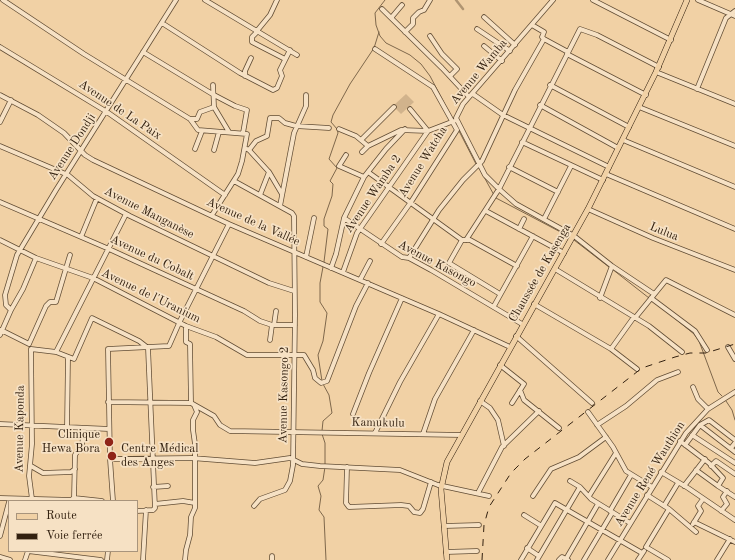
<!DOCTYPE html>
<meta charset="utf-8">
<style>
body{margin:0}
#map{position:relative;width:735px;height:560px;overflow:hidden;background:#f1d1a5;font-family:"Old Standard TT",serif}
canvas{display:block}
.legend{position:absolute;left:8px;top:500px;width:130px;height:52px;box-sizing:border-box;background:#f6e1c4;border:1px solid #a8947c;margin:0;padding:5px 7px;list-style:none;font-size:12px;color:#332110}
.legend li{display:flex;align-items:center;gap:8px;height:20px}
.legend b{width:20px;border:1px solid #a8947c}
</style>
<div id="map">
<canvas width="735" height="560"></canvas>
<ul class="legend">
<li><b style="height:5px;background:#f1d1a5"></b>Route</li>
<li><b style="height:5px;background:#332110"></b>Voie ferrée</li>
</ul>
</div>
<script>
const g = document.querySelector('canvas').getContext('2d');
g.lineJoin = 'round';
function fillPath(path, color) {
  g.fillStyle = color;
  g.fill(path, 'evenodd');
}
function toPath(rows) {
  const path = new Path2D();
  for (const r of rows) {
    path.moveTo(r[0], r[1]);
    for (let i = 2; i < r.length; i += 2) path.lineTo(r[i], r[i + 1]);
  }
  return path;
}
function stroke(path, color, width, dash) {
  g.strokeStyle = color;
  g.lineWidth = width;
  g.lineCap = dash ? 'butt' : 'round';
  g.setLineDash(dash || []);
  g.stroke(path);
}
function write(font, color, halo, rows, align = 'center') {
  g.font = font + ' "Old Standard TT",serif';
  g.lineWidth = 3.5;
  g.setLineDash([]);
  g.textBaseline = 'middle';
  g.strokeStyle = halo;
  g.fillStyle = color;
  for (const [text, x, y, turn = 0] of rows) {
    g.save();
    g.translate(x, y);
    g.rotate((+turn || 0) * Math.PI / 180);
    g.textAlign = isNaN(turn) ? turn : align;
    if (halo) g.strokeText(text, 0, 0);
    g.fillText(text, 0, 0);
    g.restore();
  }
}
fillPath(toPath([
 [406,94,414,102,401,114,393,106]
]), '#d1b38c');
stroke(toPath([
 [385,0,375,13,376,25,380,36,386,43,410,55,421,64,430,76,451,116],
 [459,131,476,164],
 [478,166,494,195],
 [496,198,570,237],
 [574,240,609,267],
 [324,262,328,229,324,226,324,219,332,196,333,184,330,181,337,168,329,159,338,133,337,129,331,122,333,115,350,84,374,48,379,32],
 [612,269,649,298],
 [667,312,694,334,699,341,718,392,722,396],
 [322,381,318,355,323,341,327,313,320,302,320,283,323,267],
 [726,401,732,410,735,420],
 [322,431,323,421,332,413,329,395,323,384],
 [322,434,325,443,325,464],
 [325,467,323,480,318,486,321,496,319,510,324,517,326,560]
]), '#7e674b', 1);
stroke(toPath([
 [456,0,463,9]
]), '#b09572', 2.5);
const minor = toPath([
 [3,0,84,54,190,119,198,130,247,134,242,161,238,174,212,215],
 [205,0,297,55],
 [553,0,463,104,456,118,485,175,499,189,516,204,574,236,612,266,654,294],
 [593,0,671,40],
 [698,0,735,16],
 [382,9,442,68,469,97],
 [484,17,515,45],
 [391,18,402,5],
 [162,23,240,73,273,90,277,88,282,76,280,70,290,50],
 [477,29,510,51],
 [256,32,270,15,277,0],
 [257,32,252,37,252,42,285,59],
 [405,32,413,24,413,18,419,12,424,10,430,0],
 [430,36,442,54,457,69,450,76],
 [544,39,568,52],
 [484,46,502,61],
 [0,47,107,112,225,195],
 [375,49,433,87,457,130,411,202,381,244],
 [143,52,214,95,235,106,247,110,243,133],
 [567,54,646,95],
 [656,72,735,104],
 [245,76,245,71,251,58],
 [213,85,214,107,229,132],
 [550,85,629,127],
 [697,89,726,18,735,11],
 [473,94,503,115,609,167],
 [0,95,38,115,64,133,85,155,93,160,229,224,439,314,510,347],
 [540,105,618,148],
 [639,107,735,146],
 [190,119,197,119,200,112,214,107],
 [0,122,11,100],
 [339,129,356,136,368,146],
 [361,140,394,107],
 [623,140,735,187],
 [522,142,603,180],
 [0,146,68,175,93,196,130,216,269,283,294,291],
 [195,149,202,131],
 [247,149,249,150,269,172,260,195],
 [214,150,219,132],
 [249,150,256,141,267,136,270,118,279,118,285,123,296,126,329,128],
 [362,152,368,146,401,130,428,131,454,121],
 [346,155,339,166,364,177],
 [509,167,558,192],
 [269,172,282,194],
 [368,172,462,240,470,240,517,266],
 [606,174,735,229],
 [234,181,292,213,294,216,295,315,293,465,290,481,285,490,260,499,254,506],
 [0,202,109,249,244,311,260,321,272,325,295,325],
 [280,206,294,133,306,106,306,95],
 [588,209,653,238,735,270],
 [486,211,564,253],
 [344,218,402,257,409,258,431,270,522,324],
 [544,219,571,166],
 [519,229,524,219],
 [81,237,97,198],
 [0,240,36,258,93,278,186,326,216,337,247,355,304,355,313,370,315,378,321,383,327,381,356,306,368,283],
 [462,240,449,263,500,294],
 [466,240,499,189,580,29,597,35,659,67],
 [306,257,314,218],
 [409,258,439,210,463,180,482,161,515,90,544,39,542,37,544,32,532,25],
 [331,268,336,254,344,218,364,177,386,149,405,129],
 [555,269,649,326,682,352],
 [343,272,357,233,428,131,410,109],
 [360,280,370,261],
 [600,298,612,266],
 [651,298,695,331,707,350],
 [534,304,611,349,637,369],
 [494,306,533,236],
 [11,310,6,305,5,295,17,255,56,190,176,0],
 [635,318,666,280,735,315],
 [274,325,276,311],
 [186,326,186,342,190,344,191,403],
 [1,330,29,344],
 [0,335,11,310,23,289,36,258],
 [516,336,592,403],
 [270,340,272,325],
 [29,344,46,306,50,302,56,302,70,255],
 [728,347,735,359],
 [31,349,56,352,74,359,92,318,139,341,148,348,155,508,153,510,137,511],
 [31,349,32,444,29,476,32,499],
 [611,349,634,317],
 [56,352,126,214],
 [500,365,524,384,512,403],
 [693,387,698,399,708,409],
 [520,390,524,400,559,428],
 [480,401,490,408,498,420,504,446],
 [108,402,191,403,214,416,220,425,230,431,462,435],
 [588,412,613,447,626,471,652,487],
 [353,414,369,373,402,298],
 [0,424,109,429],
 [597,425,626,406,657,380,678,372],
 [700,425,735,452],
 [67,428,68,357],
 [375,433,400,382,439,314],
 [423,434,435,399,474,330],
 [692,435,735,463],
 [680,441,709,463,723,478,718,486,735,497],
 [685,445,700,425,709,420,735,440],
 [731,448,735,443],
 [110,459,192,458,255,463,290,458,302,464,320,466,400,470,438,485,489,496],
 [31,466,43,473,71,472,75,469],
 [711,466,716,461,735,474],
 [347,467,346,503,349,507,401,505,409,506,414,512,420,513,423,509,431,482],
 [696,470,718,486],
 [661,472,688,488,735,520],
 [570,481,580,487,591,499,630,523],
 [684,486,705,459],
 [153,487,168,486],
 [478,493,502,447,539,411],
 [647,495,669,509,696,532],
 [533,496,551,469,579,457,606,437],
 [589,496,616,453],
 [0,498,71,500,74,498,102,501],
 [74,498,75,455,82,445,84,429],
 [113,501,110,459,108,349,169,346,180,321,229,224],
 [155,504,183,501,195,503],
 [664,506,678,483],
 [610,511,631,475],
 [721,511,727,504,723,497,727,491],
 [524,515,540,525],
 [694,522,735,542],
 [693,524,701,511,698,506,703,499],
 [444,526,479,525],
 [0,536,9,502],
 [527,548,539,556],
 [28,551,101,560],
 [446,552,477,551],
 [272,556,272,560],
 [0,557,10,560],
 [566,559,598,504],
 [25,560,28,551],
 [107,560,108,551],
 [143,560,146,510],
 [185,560,186,550,190,535,191,517,195,508,195,444,193,430,193,420,197,412,194,405],
 [521,560,555,503,642,553],
 [537,560,580,487],
 [559,560,562,557,568,560],
 [584,560,612,513],
 [608,560,686,433,708,409,735,392],
 [638,560,644,551],
 [668,560,646,547,669,509],
 [717,560,730,539]
]);
const major = toPath([
 [447,560,441,489,447,462,588,209,656,72,687,0]
]);
stroke(minor, '#624d35', 5.5);
stroke(major, '#332110', 6);
stroke(minor, '#f6e1c4', 4);
stroke(major, '#f1d1a5', 5);
stroke(toPath([
 [482,560,484,525,489,507,511,473,525,459,642,368,675,357,690,353,706,353,735,344]
]), '#332110', 1, [7, 7]);
for (const [x, y, r, color] of [
 [109,442,5,"#8f2418"],
 [112,456,5,"#8f2418"]
]) {
  const dot = new Path2D();
  dot.arc(x, y, r, 0, 2 * Math.PI);
  g.fillStyle = color;
  g.fill(dot);
  stroke(dot, '#f6e1c4', 1.5);
}
write('12px', '#332110', '#f6e1c4', [
 ["Avenue Wamba",479,72,-50],
 ["Avenue de La Paix",120,110,34],
 ["Avenue Dondji",72,147,-57],
 ["Avenue Watcha",423,162,-58],
 ["Avenue Wamba 2",373,194,-56],
 ["Avenue Manganèse",149,213,27],
 ["Avenue de la Vallée",253,222,24],
 ["Lulua",664,232,22],
 ["Avenue du Cobalt",152,258,25],
 ["Avenue Kasongo",437,264,28],
 ["Chaussée de Kasenga",540,273,-60],
 ["Avenue de l'Uranium",151,296,26],
 ["Avenue Kasongo 2",284,395,-89],
 ["Kamukulu",378,423,1],
 ["Avenue Kaponda",20,429,-89],
 ["Avenue René Wauthion",650,474,-58]
]);
write('12px', '#332110', '#f6e1c4', [
 ["Clinique",100,435],
 ["Hewa Bora",100,449],
 ["Centre Médical",121,449,"left"],
 ["des Anges",121,463,"left"]
], 'right');
</script>
